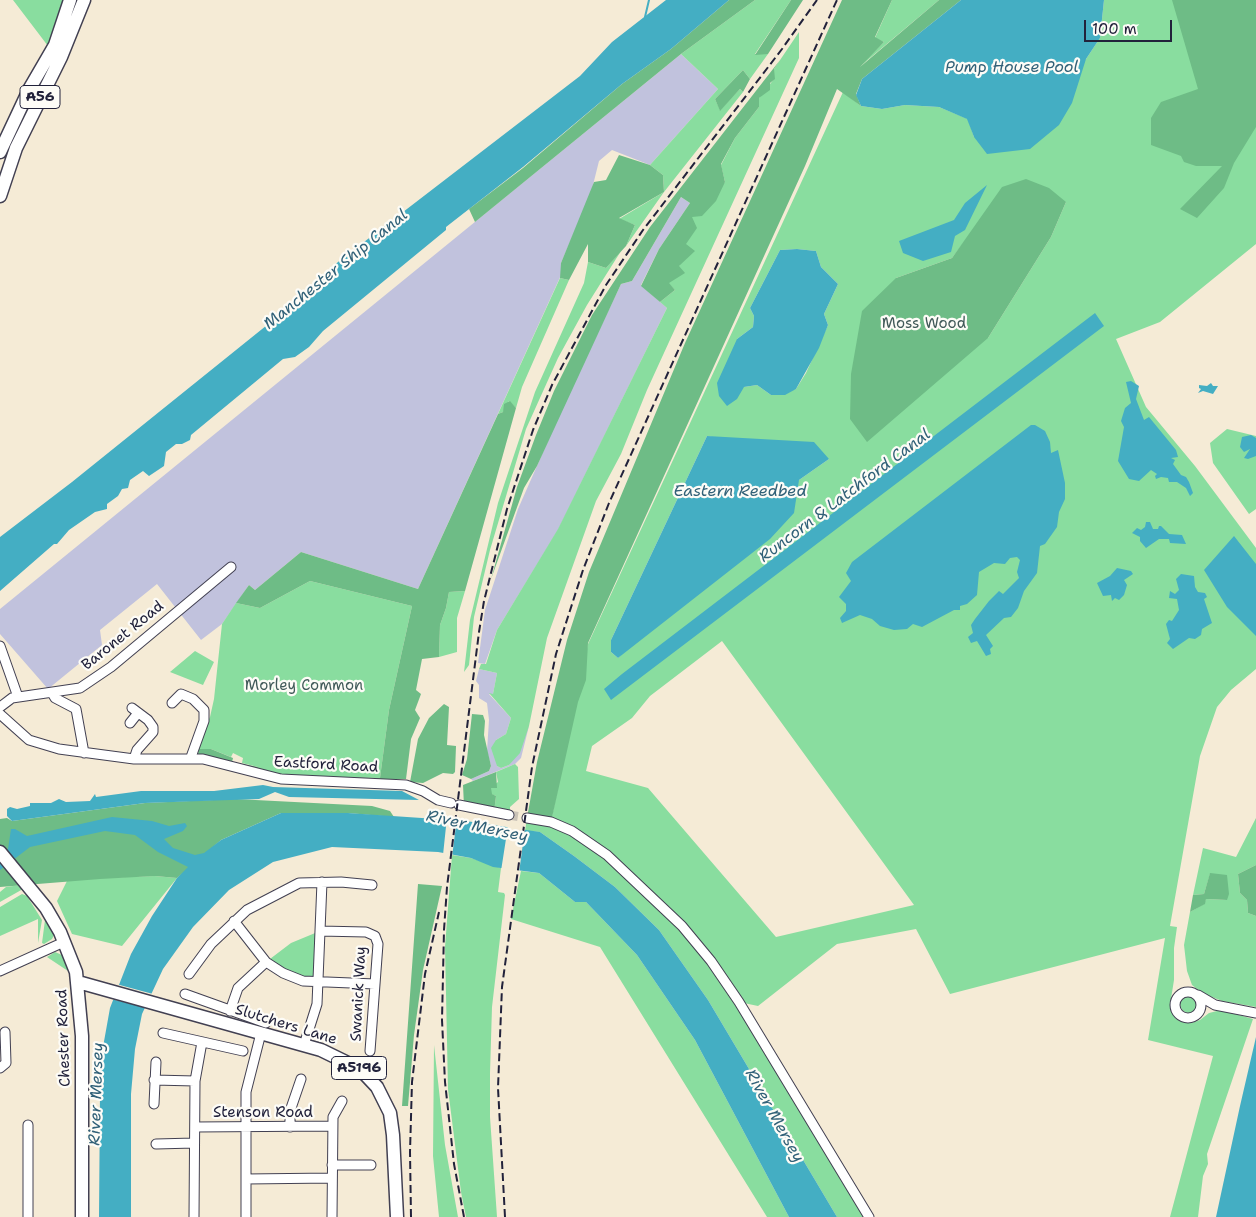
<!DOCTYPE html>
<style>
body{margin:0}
#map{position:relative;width:1256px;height:1217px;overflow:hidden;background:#f5ebd6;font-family:"Shantell Sans",sans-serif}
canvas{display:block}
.scale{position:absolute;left:1084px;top:20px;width:88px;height:22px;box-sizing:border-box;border:2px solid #22223b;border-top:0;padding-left:6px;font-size:15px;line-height:18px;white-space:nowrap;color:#22223b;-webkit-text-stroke:4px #fdfcf7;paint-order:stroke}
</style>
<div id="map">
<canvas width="1256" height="1217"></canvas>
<div class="scale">100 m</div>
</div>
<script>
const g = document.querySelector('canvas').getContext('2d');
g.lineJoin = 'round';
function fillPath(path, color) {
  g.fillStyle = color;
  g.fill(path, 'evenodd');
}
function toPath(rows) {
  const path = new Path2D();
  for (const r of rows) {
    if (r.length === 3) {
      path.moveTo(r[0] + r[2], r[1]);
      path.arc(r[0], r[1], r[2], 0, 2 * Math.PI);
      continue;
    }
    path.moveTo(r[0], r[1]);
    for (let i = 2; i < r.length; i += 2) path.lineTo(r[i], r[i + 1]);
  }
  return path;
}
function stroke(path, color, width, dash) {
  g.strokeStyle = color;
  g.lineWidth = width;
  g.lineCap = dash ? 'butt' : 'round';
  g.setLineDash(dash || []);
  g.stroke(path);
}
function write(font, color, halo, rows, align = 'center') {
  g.font = font + ' "Shantell Sans",sans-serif';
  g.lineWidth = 4.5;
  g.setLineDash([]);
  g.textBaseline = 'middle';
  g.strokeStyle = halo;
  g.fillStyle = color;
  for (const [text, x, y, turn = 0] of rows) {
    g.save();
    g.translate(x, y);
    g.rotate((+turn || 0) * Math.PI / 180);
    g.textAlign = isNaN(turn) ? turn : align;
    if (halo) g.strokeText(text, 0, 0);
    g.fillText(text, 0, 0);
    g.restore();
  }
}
fillPath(toPath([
 [681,54,718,89,650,165,612,150,599,161,591,193,561,263,562,273,418,589,301,552,255,590,249,585,222,624,201,640,157,584,100,630,102,645,48,689,0,634,0,609],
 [681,197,690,203,659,249,641,285,667,308,558,530,497,630,485,664,478,663,485,610,518,509,566,400,621,284,632,281],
 [479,669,497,673,493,694,489,694,511,718,506,734,496,740,497,766,501,768,509,765,529,726,521,758,515,764,473,781,471,779,489,771,491,766,487,751,489,720,487,703,479,698,479,685,476,681]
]), '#c1c2dd');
fillPath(toPath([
 [13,0,65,0,48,46],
 [755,0,791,0,755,54,768,54,750,79,743,70,715,99,720,110,740,89,743,92,664,192,626,246,635,225,619,219,664,192,663,175,650,165,718,89,681,54],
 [892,0,939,0,851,74,884,42,875,38],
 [1104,0,1256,0,1256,244,1160,322,1116,339,1146,407,1195,466,1256,548,1256,669,1231,690,1217,707,1200,756,1170,926,1177,927,1174,948,1174,980,1170,1005,1175,1018,1182,1022,1191,1023,1200,1020,1209,1013,1221,1010,1253,1019,1207,1154,1208,1164,1203,1176,1198,1217,1170,1217,1213,1056,1148,1040,1165,938,950,994,916,929,837,944,758,1006,739,1002,869,1217,837,1217,708,1000,659,930,615,887,574,856,540,832,525,831,527,818,551,821,588,644,843,92,861,106,882,109,905,105,939,107,968,119,974,137,1086,59,1100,38],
 [1066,202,1051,237,988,338,896,278,952,258,977,225],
 [797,249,816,251,821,267,838,284,824,314,828,325,806,373,796,389,771,395,757,385,744,387,737,339,753,327,754,316,750,308,780,250],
 [707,436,829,459,799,480,618,658,611,652,611,640],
 [722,641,914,905,776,937,648,788,586,771,592,746,632,718,650,696],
 [799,32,799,58,647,390,621,454,596,501,547,638,529,726,520,753,509,765,501,768,497,766,491,748,496,740,506,734,511,718,489,693,493,694,497,673,479,669,481,664,486,664,497,630,558,529,667,308,660,302,675,290,668,283,679,266,691,216,725,182,721,165,735,138,759,107,759,98,774,79,774,69],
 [621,251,587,305,558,358,526,429,490,550,474,617,469,665,464,672,470,620,498,503,535,392,584,283,588,262,606,268],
 [560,278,569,280,522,387,516,408,509,401,503,412,498,414],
 [1227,429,1256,436,1256,509,1249,514,1213,463,1210,443],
 [310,581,412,606,389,710,380,778,283,776,257,771,258,767,242,763,243,758,233,753,231,757,211,749,199,749,198,754,194,751,210,717,214,699,222,624,236,603,260,608],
 [465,591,457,618,457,652,439,657,440,625,446,608,449,592],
 [195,651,214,662,203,685,170,672],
 [515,764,518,767,519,799,510,807,510,811,494,812,496,796,491,794,491,787,498,782,496,772],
 [1256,818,1256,865,1238,874,1240,893,1247,900,1248,913,1256,916,1256,1007,1222,1001,1202,993,1192,985,1187,971,1184,945,1190,912,1204,904,1206,899,1227,900,1210,874,1204,894,1193,895,1203,848,1236,857],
 [452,855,471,858,501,868,498,892,504,893,505,895,492,1007,490,1073,490,1117,497,1217,466,1217,461,1192,448,1089,445,947],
 [521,871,539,873,575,902,586,902,637,955,695,1040,789,1217,767,1217,600,947,511,919],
 [155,876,177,878,122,946,72,934,57,901,68,879],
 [21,885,23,889,0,902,0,892,6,887],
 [22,894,27,896,42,920,38,943,38,919,0,936,0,907],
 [45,920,54,935,52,939,44,944,42,943],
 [320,931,318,982,303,981,266,962,291,943],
 [55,952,62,955,68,971,47,957],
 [1189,1004,9],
 [434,1045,445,1145,458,1217,439,1217,433,1156]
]), '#89dd9f');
fillPath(toPath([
 [729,0,755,0,681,54,475,222,469,209,523,168,622,84,671,49],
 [791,0,803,0,768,54,755,55],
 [842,0,892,0,875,37,884,42,860,67,939,0,961,0,862,79,856,94,861,106,837,89,805,166,588,643,586,680,578,702,551,822,527,818,537,762,567,640,589,572,685,343],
 [1172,0,1256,0,1256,127,1234,163,1224,188,1197,218,1180,209,1222,166,1196,166,1184,162,1181,156,1151,145,1151,118,1161,102,1198,89],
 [780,60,774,69,775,79,770,83,770,90,759,98,759,107,735,138,721,164,725,182,716,201,702,216,692,217,697,228,686,244,695,251,679,266,685,273,669,283,675,290,660,302,641,286,659,249,690,203,681,197,632,281,621,284,537,466,524,488,491,579,517,487,536,435,554,391,592,315,650,227],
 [743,70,750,79,743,92,740,89,720,111,715,99],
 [619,155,650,165,663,175,664,192,619,218,635,225,626,246,606,268,588,262,588,244,569,280,560,278,561,263,594,182,606,180],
 [1026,179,1049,188,1066,202,1051,237,988,338,867,442,850,419,851,374,862,311,896,278,952,258,1002,187],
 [510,401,516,408,465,591,449,592,446,608,440,625,439,657,422,659,416,690,421,694,415,710,420,718,411,739,406,779,281,779,198,754,199,749,211,749,233,758,232,762,258,767,257,771,283,776,380,778,389,710,412,606,310,581,260,608,236,603,249,585,255,590,301,552,418,589,498,414,503,412,504,404],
 [444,704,449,707,447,745,456,746,455,772,453,774,443,773,423,783,410,782,418,739,429,718],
 [472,714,483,715,485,721,484,735,491,766,489,771,471,779,462,775,467,759],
 [496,772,497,788,491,788,492,794,496,796,494,812,464,806,463,785],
 [236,799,372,806,390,811,394,817,348,813,281,813,221,840,177,878,155,876,100,879,0,887,0,819,7,818,12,821,145,803],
 [1256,865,1256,916,1248,913,1247,900,1240,893,1238,874],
 [1210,873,1227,875,1229,894,1227,900,1206,899,1205,904,1190,912,1193,895,1204,894],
 [418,884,442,886,423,970,414,1035,408,1106,402,1106]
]), '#6ebc86');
fillPath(toPath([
 [666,0,729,0,671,49,622,84,523,167,446,227,446,230,323,331,309,347,295,357,283,359,191,435,190,440,182,444,176,444,166,452,164,466,149,476,143,471,130,480,128,488,122,489,118,496,107,504,107,509,95,512,69,530,57,544,54,544,0,591,0,537,72,482,282,313,338,262,580,76,612,42],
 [961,0,1104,0,1100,38,1086,59,1072,103,1059,125,1030,149,987,154,974,137,967,119,939,107,905,105,882,109,861,106,856,95,862,79],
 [987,185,965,230,955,236,951,252,923,261,903,253,899,241,954,220,965,203],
 [797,249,816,251,821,267,838,284,824,314,828,325,819,348,796,389,785,395,771,395,757,385,744,387,737,399,727,406,719,396,717,383,737,339,753,327,754,316,750,308,780,250],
 [1095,313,1104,326,611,700,604,689,622,674],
 [1131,381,1139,386,1136,399,1144,420,1149,417,1176,450,1178,457,1171,458,1175,460,1173,464,1181,475,1186,477,1189,482,1193,493,1190,496,1186,488,1177,482,1169,482,1168,478,1161,477,1156,479,1155,476,1157,474,1151,470,1139,481,1129,479,1118,461,1124,427,1121,421,1125,408,1131,403,1126,382],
 [1211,383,1213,386,1218,386,1213,394,1203,391,1198,393,1201,389,1199,388,1199,385,1207,386],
 [1031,425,1035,425,1045,431,1050,442,1051,453,1058,450,1065,483,1065,499,1059,512,1057,527,1045,544,1040,546,1037,573,1024,591,1018,608,1011,617,1004,618,986,635,993,646,990,649,991,654,986,656,977,641,971,643,968,637,973,633,971,625,975,619,989,601,999,591,1003,594,1019,578,1017,572,1020,560,1017,557,1010,558,1005,564,994,563,979,572,977,595,967,604,960,606,960,610,954,610,922,627,913,624,907,629,894,630,880,626,872,619,860,615,842,623,840,618,846,611,846,604,839,597,851,581,846,573,852,562],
 [1251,435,1256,438,1256,456,1248,459,1244,458,1250,449,1244,452,1240,447,1242,437],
 [707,436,814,442,829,459,799,480,794,513,770,539,618,658,611,652,611,640],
 [1146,522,1150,522,1153,529,1158,529,1159,526,1161,526,1169,534,1182,535,1186,544,1170,543,1169,539,1159,539,1146,548,1140,541,1140,537,1132,533,1137,528,1141,530,1145,527],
 [1234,536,1256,564,1256,636,1227,607,1204,570],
 [1117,568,1131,571,1133,574,1124,580,1127,585,1124,595,1119,600,1115,598,1112,601,1111,595,1103,596,1097,583,1110,576],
 [1181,574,1194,576,1195,587,1198,592,1205,593,1207,597,1204,599,1212,623,1202,629,1201,635,1195,639,1189,638,1173,649,1167,643,1170,639,1166,624,1169,620,1172,621,1179,610,1177,599,1169,598,1170,591,1175,594,1179,590,1176,579],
 [263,785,273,787,402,791,419,800,289,797,275,792,259,799,145,803,12,821,7,816,7,809,10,807,17,809,30,806,30,803,51,803,59,799,66,802,90,801,95,794,96,797,141,791,214,791],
 [281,813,348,813,466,821,540,832,574,856,615,887,659,930,708,1000,837,1217,789,1217,695,1040,637,955,586,902,575,902,539,873,493,867,471,858,438,852,332,847,273,862,229,890,193,927,163,969,142,1014,135,1049,131,1094,131,1217,99,1217,100,1093,103,1047,110,1008,131,954,152,916,177,878,188,867,158,852,135,835,105,831,30,847,0,870,0,854,8,849,11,829,15,829,27,836,112,817,152,821,169,826,185,823,187,826,183,831,164,839,173,848,195,855,204,853,221,840],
 [1256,1037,1256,1217,1216,1217,1240,1106]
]), '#44aec3');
fillPath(toPath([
 [447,817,457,818,452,857,443,855],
 [508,826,525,828,519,873,501,871],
 [116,984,153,994,147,1008,111,999]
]), '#f5ebd6');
stroke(toPath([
 [645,17,649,0]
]), '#44aec3', 2);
stroke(toPath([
 [509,815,527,818]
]), '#cbc3b7', 9, [9, 4.5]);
const minor = toPath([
 [0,646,18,697],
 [52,693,55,698,76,709,84,753],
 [172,703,181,694,193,699,204,710,204,721,191,757],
 [0,707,12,698,80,688,111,667,231,567],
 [132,708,148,720,153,727,153,732,137,750,134,759],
 [0,714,29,740,59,749,134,759,203,759,281,779,406,785,423,791,438,800,451,803],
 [130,723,138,713],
 [459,805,509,815],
 [527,818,551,822,572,831,607,855,682,926,711,961,739,1002,869,1217],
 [234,921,266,962,283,973,303,981,375,984],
 [320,931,366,932,375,936,378,944,370,1051],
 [0,971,64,942],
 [189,974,211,944,247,910,299,883,341,882,372,885],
 [1188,1005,13],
 [185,994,266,1023],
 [1198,995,1215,1005,1256,1013],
 [230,1011,238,988,266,962],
 [163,1033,243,1051],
 [304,1045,317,1004,322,882],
 [0,1068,6,1063,5,1032],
 [154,1080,195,1081],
 [154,1104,156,1062],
 [28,1125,28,1217],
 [195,1127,332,1126],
 [290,1127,290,1111,301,1079],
 [156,1144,194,1143],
 [332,1165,371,1165],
 [246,1179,332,1178],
 [194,1217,195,1081,202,1042],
 [246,1217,246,1092,261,1033],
 [332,1217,333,1117,342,1101]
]);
const highway = toPath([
 [0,152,30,88,55,45,70,0],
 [0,196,16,148,61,57,84,0],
 [0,852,46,908,60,932,76,972,82,1036,82,1217],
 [78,982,321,1050,360,1069,377,1087,390,1113,393,1135,397,1217]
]);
stroke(minor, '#424052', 11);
stroke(highway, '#424052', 15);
stroke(minor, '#fff', 9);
stroke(highway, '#fff', 12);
stroke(toPath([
 [411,1217,410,1152,412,1082,425,974,439,912],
 [464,1217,454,1164,445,1082,442,1020,444,930,447,887,479,632,484,601,507,509,533,430,552,385,606,285,643,230,782,49,817,0],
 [505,1217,498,1088,502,987,532,767,556,654,583,570,609,503,837,0]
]), '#22223b', 2, [8, 4]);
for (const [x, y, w] of [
 [40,97,40],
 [359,1068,55]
]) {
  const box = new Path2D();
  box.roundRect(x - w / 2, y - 11.5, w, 23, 4);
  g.fillStyle = '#fdfcf7';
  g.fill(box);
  stroke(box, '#22223b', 1);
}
write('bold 14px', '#22223b', null, [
 ["A56",40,97],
 ["A5196",359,1068]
]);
write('15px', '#415a59', '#fdfcf7', [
 ["Moss Wood",924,324],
 ["Morley Common",304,686]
]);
write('15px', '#22223b', '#fdfcf7', [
 ["Baronet Road",123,636,-39],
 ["Eastford Road",326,765,3],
 ["Swanick Way",359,994,-87],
 ["Slutchers Lane",286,1025,17],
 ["Chester Road",64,1038,-92],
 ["Stenson Road",263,1113]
]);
write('italic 16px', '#316178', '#fdfcf7', [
 ["Pump House Pool",1012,68],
 ["Manchester Ship Canal",336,270,-39],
 ["Eastern Reedbed",740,492],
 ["Runcorn & Latchford Canal",845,496,-37],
 ["River Mersey",477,827,12],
 ["River Mersey",97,1094,-88],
 ["River Mersey",774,1116,61]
]);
</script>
